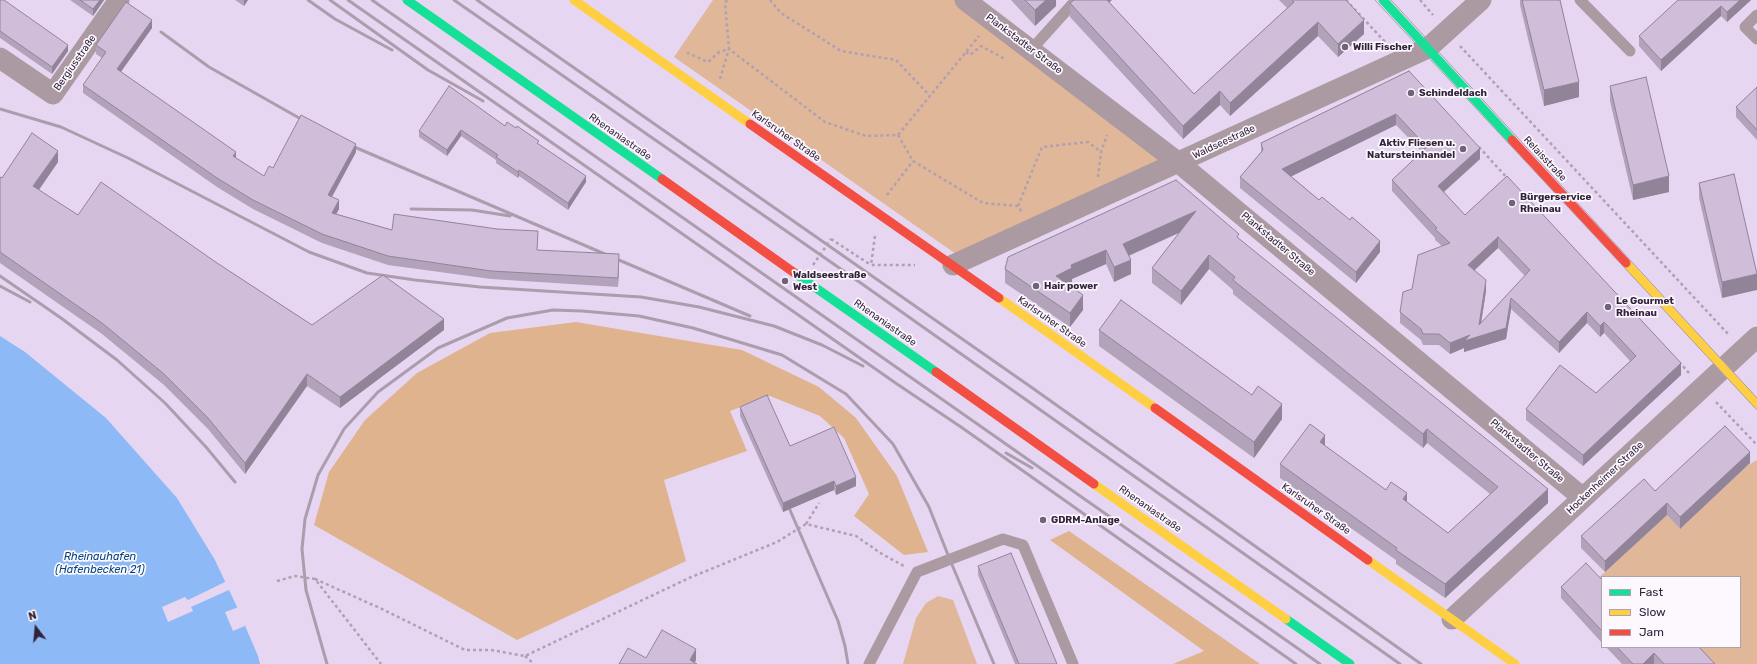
<!DOCTYPE html>
<meta charset="utf-8">
<style>
body{margin:0}
#map{position:relative;width:1757px;height:664px;overflow:hidden;background:#e7d6f2;font-family:Rubik,sans-serif}
canvas{display:block}
.legend{position:absolute;left:1601px;top:576px;width:140px;height:72px;box-sizing:border-box;background:#fcf8fe;border:1px solid #aba3b0;margin:0;padding:5px 7px;list-style:none;font-size:12px;color:#32233b}
.legend li{display:flex;align-items:center;gap:8px;height:20px}
.legend b{width:20px;border:1px solid #aba3b0}
.north{position:absolute;left:16px;top:608px;width:40px;height:40px;-webkit-text-stroke:3px #fcf8fe;paint-order:stroke;rotate:344deg;font-size:11px;font-weight:700;line-height:16px;text-align:center;color:#32233b}
.north::after{content:'';display:block;margin:auto;width:14px;height:18px;background:#32233b;clip-path:polygon(50% 0,100% 100%,50% 72%,0 100%)}
</style>
<div id="map">
<canvas width="1757" height="664"></canvas>
<ul class="legend">
<li><b style="height:5px;background:#16e098"></b>Fast</li>
<li><b style="height:5px;background:#ffcf43"></b>Slow</li>
<li><b style="height:5px;background:#f24e42"></b>Jam</li>
</ul>
<div class="north">N</div>
</div>
<script>
const g = document.querySelector('canvas').getContext('2d');
g.lineJoin = 'round';
function fillPath(path, color) {
  g.fillStyle = color;
  g.fill(path, 'evenodd');
}
function toPath(rows) {
  const path = new Path2D();
  for (const r of rows) {
    path.moveTo(r[0], r[1]);
    for (let i = 2; i < r.length; i += 2) path.lineTo(r[i], r[i + 1]);
  }
  return path;
}
function stroke(path, color, width, dash) {
  g.strokeStyle = color;
  g.lineWidth = width;
  g.lineCap = dash ? 'butt' : 'round';
  g.setLineDash(dash || []);
  g.stroke(path);
}
function write(font, color, halo, rows, align = 'center') {
  g.font = font + ' Rubik,sans-serif';
  g.lineWidth = 3.5;
  g.setLineDash([]);
  g.textBaseline = 'middle';
  g.strokeStyle = halo;
  g.fillStyle = color;
  for (const [text, x, y, turn = 0] of rows) {
    g.save();
    g.translate(x, y);
    g.rotate((+turn || 0) * Math.PI / 180);
    g.textAlign = isNaN(turn) ? turn : align;
    if (halo) g.strokeText(text, 0, 0);
    g.fillText(text, 0, 0);
    g.restore();
  }
}
fillPath(toPath([
 [713,0,960,0,1179,163,956,254,674,57],
 [1757,460,1757,664,1704,664,1688,647,1740,647,1740,577,1602,577,1602,591,1594,582,1667,515,1680,529,1747,466],
 [938,596,953,600,977,664,903,664,916,618,926,603]
]), '#e0b799');
fillPath(toPath([
 [576,322,742,350,819,387,856,418,897,476,928,552,904,555,854,516,869,494,844,438,820,416,770,396,730,411,747,451,664,480,686,561,517,640,314,525,329,472,365,420,417,373,490,333],
 [1069,531,1260,664,1173,664,1204,651,1050,540]
]), '#dfb38d');
fillPath(toPath([
 [0,336,25,352,106,418,177,498,215,560,237,607,258,656,260,664,0,664]
]), '#8db9f6');
fillPath(toPath([
 [227,581,231,589,191,607,193,611,168,622,162,607,185,597,188,600],
 [239,607,247,625,233,631,225,612]
]), '#e7d6f2');
stroke(toPath([
 [727,0,725,3,729,49,825,122,866,136,898,135,979,36],
 [770,0,781,13,841,51,896,60,930,96],
 [1346,0,1388,45],
 [1420,0,1433,15],
 [1460,46,1729,335],
 [966,52,970,55,981,46,1005,59],
 [687,54,688,53,708,62,719,52,729,49],
 [720,79,729,49],
 [898,135,913,161,983,203,1018,206,1022,212],
 [1479,147,1508,179],
 [1098,177,1101,152,1107,135],
 [887,195,913,161],
 [1018,206,1042,147,1088,142,1101,152],
 [875,236,871,265,915,265],
 [831,239,871,265],
 [1679,362,1689,373],
 [1716,402,1757,445],
 [806,524,819,503],
 [315,579,382,609,465,650,491,650,525,656,689,578,777,542,806,524,856,536,882,554,904,566],
 [277,581,295,576,315,579,381,664],
 [525,656,534,664]
]), '#b1a0b0', 2.5, [3, 3]);
stroke(toPath([
 [1580,0,1630,51],
 [1757,15,1745,27,1757,39],
 [1031,50,1076,0],
 [869,664,917,572,1003,539,1023,545,1073,664]
]), '#ac9aa2', 11);
stroke(toPath([
 [965,0,1179,163,1583,498],
 [0,58,53,94,119,0],
 [953,265,1428,48,1481,0],
 [1452,619,1757,337]
]), '#ac9aa2', 21);
stroke(toPath([
 [407,0,662,179],
 [1383,0,1512,140],
 [796,274,936,372],
 [1286,619,1350,664]
]), '#16e098', 9);
stroke(toPath([
 [574,0,750,124],
 [1626,263,1757,404],
 [999,298,1155,408],
 [1094,484,1286,619],
 [1368,560,1515,664]
]), '#ffcf43', 9);
stroke(toPath([
 [750,124,999,298],
 [1512,140,1626,263],
 [662,179,796,274],
 [936,372,1094,484],
 [1155,408,1368,560]
]), '#f24e42', 9);
stroke(toPath([
 [1375,0,1757,410],
 [1391,0,1757,398]
]), '#ac9dad', 1);
stroke(toPath([
 [308,0,335,19,392,50],
 [330,0,428,70,483,101],
 [348,0,897,384,961,427,1296,664],
 [372,0,1320,664],
 [454,0,848,274,1400,664],
 [477,0,1031,387,1421,664],
 [161,32,209,67,308,123],
 [0,109,61,127,128,158,309,252,367,273,415,280,480,287,641,297,699,307,774,326,822,345,863,366],
 [345,143,750,316],
 [411,209,472,210,510,216],
 [0,276,61,318,117,360,165,403,206,447,235,482],
 [0,286,30,302],
 [1006,453,1032,468],
 [790,510,838,621,845,646,848,664],
 [327,664,306,590,302,549,305,519,318,475,344,429,378,392,438,348,507,318,553,310,582,311,639,316,693,328,782,355,846,394,893,444,929,507,950,560,994,664]
]), '#ac9dad', 3);
stroke(toPath([
 [813,265,831,239]
]), '#b1a0b0', 2.5, [3, 3]);
fillPath(toPath([
 [0,0,68,51,52,74,0,38],
 [70,0,104,0,93,16],
 [235,0,248,0,244,6],
 [1011,0,1056,0,1056,6,1035,26],
 [1279,0,1346,0,1364,34,1338,57,1318,36,1230,116,1220,105,1183,139,1070,17,1070,3,1109,2,1194,94,1287,8],
 [1520,0,1560,0,1579,97,1544,106,1520,5],
 [1678,0,1751,0,1727,22,1721,16,1661,71,1639,46,1639,36],
 [152,28,121,72,236,158,264,176,273,168,356,152,332,197,339,209,336,214,392,230,538,239,537,250,619,263,618,287,491,279,388,265,322,243,253,209,217,187,83,93,83,85,102,58,96,54,96,45],
 [1409,71,1480,159,1444,192,1465,215,1507,176,1681,375,1583,466,1526,420,1526,409,1596,393,1630,361,1604,333,1600,337,1587,323,1559,353,1511,309,1506,339,1464,352,1464,348,1450,354,1439,345,1423,345,1421,340,1400,323,1400,312,1412,289,1442,246,1435,240,1435,238,1392,191,1392,180,1422,152,1396,125,1291,176,1380,252,1356,283,1240,188,1240,177,1261,152,1261,143],
 [1498,248,1525,276,1481,323,1486,291,1475,270],
 [1610,86,1669,192,1633,200,1610,101],
 [1757,87,1757,140,1736,117,1736,107],
 [505,126,539,144,586,182,568,210,519,176,518,178,496,163,496,160,461,136,447,156,419,137,419,131],
 [58,162,39,190,78,215,217,263,312,325,444,330,340,408,307,386,245,474,208,429,164,385,102,334,0,263,0,177,2,178],
 [1734,174,1722,298,1699,198,1699,183],
 [1176,180,1239,239,1548,503,1445,598,1396,564,1396,560,1280,478,1280,464,1325,447,1386,490,1407,503,1448,533,1490,494,1427,443,1423,448,1233,294,1233,290,1209,269,1181,305,1152,283,1152,268,1179,233,1129,256,1131,274,1114,282,1106,264,1072,279,1072,282,1068,284,1083,310,1070,327,1005,283,1005,269],
 [1099,330,1282,419,1254,458,1099,346],
 [740,407,790,446,856,486,836,495,834,490,783,512,740,416],
 [1750,463,1680,529,1667,515,1605,572,1581,548,1581,536,1655,491],
 [978,566,1057,664,1015,664,978,575],
 [1602,580,1602,643,1561,598,1561,587],
 [1606,647,1699,647,1715,664,1622,664]
]), '#b2a3bb');
fillPath(toPath([
 [100,0,104,0,93,16,93,9],
 [244,0,248,0,244,6],
 [1046,0,1056,0,1056,6,1035,26,1035,10],
 [1102,0,1112,0,1102,9],
 [1740,0,1751,0,1727,22,1727,12],
 [1721,6,1721,16,1661,71,1661,60],
 [152,20,152,28,117,77,117,69],
 [1364,20,1364,34,1338,57,1338,44],
 [1318,22,1318,36,1230,116,1230,103],
 [68,45,68,51,52,74,52,67],
 [1579,82,1579,97,1544,106,1544,90],
 [1220,91,1220,105,1183,139,1183,126],
 [1396,114,1396,125,1282,181,1282,169],
 [461,130,461,136,447,156,447,150],
 [356,144,356,152,328,204,328,195],
 [1480,148,1480,159,1438,197,1438,186],
 [58,151,58,162,33,198,33,186],
 [236,152,236,160,233,156],
 [519,170,519,176,518,178,518,172],
 [586,176,586,182,568,210,568,203],
 [1669,176,1669,192,1633,200,1633,185],
 [339,200,339,209,332,222,332,213],
 [1196,211,1196,225,1123,258,1123,244],
 [1498,237,1498,248,1468,276,1468,265],
 [1380,241,1380,252,1356,283,1356,272],
 [1106,250,1106,264,1072,279,1072,282,1056,290,1056,276,1071,265],
 [619,254,619,263,618,287,618,278],
 [1209,255,1209,269,1181,305,1181,291],
 [1131,260,1131,274,1114,282,1114,267],
 [1757,274,1757,290,1722,298,1722,282],
 [1486,280,1486,291,1479,336,1511,298,1511,309,1506,339,1464,352,1464,348,1450,354,1450,343,1479,325],
 [1083,295,1083,310,1070,327,1070,313],
 [1587,312,1587,323,1559,353,1559,342],
 [444,319,444,330,340,408,340,397],
 [1604,322,1604,333,1600,337,1600,326],
 [1681,363,1681,375,1583,466,1583,455],
 [307,374,307,386,245,474,245,463],
 [1282,404,1282,419,1254,458,1254,442],
 [1427,429,1427,443,1423,448,1423,434],
 [1325,435,1325,449,1320,442],
 [1750,452,1750,463,1680,529,1680,517],
 [856,477,856,486,836,495,836,486],
 [834,481,834,490,783,512,783,503],
 [1548,489,1548,503,1445,598,1445,584],
 [1407,493,1407,507,1403,499],
 [1667,503,1667,515,1605,572,1605,561],
 [696,649,696,660,694,664,690,660],
 [1654,653,1654,664,1643,664]
]), '#918499');
const building = toPath([
 [0,0,4,0,68,45,52,67,0,31,0,0],
 [80,0,100,0,93,9,80,0],
 [1025,0,1046,0,1035,10,1025,0],
 [1074,0,1107,0,1194,94,1294,2,1292,0,1346,0,1364,20,1338,44,1318,22,1230,103,1220,91,1183,126,1070,3,1074,0],
 [1522,0,1560,0,1579,82,1544,90,1522,0],
 [1678,0,1740,0,1727,12,1721,6,1661,60,1639,36,1678,0],
 [126,2,152,20,117,69,236,152,233,156,264,176,269,166,273,168,301,115,356,144,328,195,339,200,332,213,392,230,394,214,497,229,538,231,537,250,619,254,618,278,491,271,388,256,322,234,253,200,217,178,83,85,106,52,96,45,126,2],
 [1409,71,1480,148,1438,186,1465,215,1507,176,1681,363,1583,455,1526,409,1560,365,1596,393,1636,356,1604,322,1600,326,1587,312,1559,342,1511,298,1506,328,1464,341,1470,335,1450,343,1439,334,1423,334,1421,329,1400,312,1403,292,1412,289,1418,255,1450,243,1435,229,1437,228,1392,180,1427,147,1396,114,1282,169,1319,200,1322,197,1350,220,1352,217,1380,241,1356,272,1240,177,1263,150,1261,143,1409,71],
 [1498,237,1530,270,1479,325,1486,280,1468,265,1498,237],
 [1646,77,1669,176,1633,185,1610,86,1646,77],
 [449,86,505,126,507,122,516,128,517,126,539,141,537,143,586,176,568,203,519,170,518,172,496,157,498,155,461,130,447,150,419,131,449,86],
 [1757,87,1757,130,1736,107,1757,87],
 [32,133,58,151,33,186,78,215,101,182,217,263,312,325,383,275,444,319,340,397,307,374,245,463,208,418,164,374,102,323,0,252,0,177,2,178,32,133],
 [1734,174,1757,274,1722,282,1699,183,1734,174],
 [1176,180,1239,234,1237,237,1548,489,1445,584,1396,550,1397,548,1280,464,1310,424,1325,435,1320,442,1386,490,1391,482,1407,493,1403,499,1448,533,1498,487,1427,429,1423,434,1233,280,1235,277,1209,255,1181,291,1152,268,1196,211,1123,244,1131,260,1114,267,1106,250,1071,265,1072,268,1056,276,1083,295,1070,313,1005,269,1008,257,1176,180],
 [1121,300,1252,395,1258,386,1282,404,1254,442,1099,330,1121,300],
 [767,395,790,446,834,427,856,477,836,486,834,481,783,503,740,407,767,395],
 [1725,426,1750,452,1680,517,1667,503,1605,561,1581,536,1644,479,1655,491,1725,426],
 [1011,553,1057,664,1019,664,978,566,1011,553],
 [1586,563,1602,580,1602,631,1561,587,1586,563],
 [662,630,696,649,690,660,697,664,619,664,628,648,646,658,662,630],
 [1617,647,1699,647,1715,664,1664,664,1654,653,1643,664,1633,664,1617,647]
]);
fillPath(building, '#cfbdda');
stroke(building, '#918499', 1);
for (const [x, y, r, color] of [
 [1345,47,4,"#71627b"],
 [1411,93,4,"#71627b"],
 [1463,149,4,"#71627b"],
 [1512,203,4,"#71627b"],
 [785,281,4,"#71627b"],
 [1036,286,4,"#71627b"],
 [1608,307,4,"#71627b"],
 [1043,520,4,"#71627b"]
]) {
  const dot = new Path2D();
  dot.arc(x, y, r, 0, 2 * Math.PI);
  g.fillStyle = color;
  g.fill(dot);
  stroke(dot, '#fcf8fe', 1.5);
}
write('10px', '#32233b', '#fcf8fe', [
 ["Plankstadter Straße",1024,44,37],
 ["Bergiusstraße",75,63,-55],
 ["Karlsruher Straße",786,136,35],
 ["Rhenaniastraße",620,137,35],
 ["Waldseestraße",1224,142,-25],
 ["Relaisstraße",1545,159,47],
 ["Plankstadter Straße",1278,244,40],
 ["Karlsruher Straße",1052,322,35],
 ["Rhenaniastraße",885,323,35],
 ["Plankstadter Straße",1527,451,40],
 ["Hockenheimer Straße",1605,478,-43],
 ["Rhenaniastraße",1150,509,35],
 ["Karlsruher Straße",1316,509,35]
]);
write('bold 10px', '#32233b', '#fcf8fe', [
 ["Willi Fischer",1353,47],
 ["Schindeldach",1419,93],
 ["Aktiv Fliesen u.",1455,143,"right"],
 ["Natursteinhandel",1455,155,"right"],
 ["Bürgerservice",1520,197],
 ["Rheinau",1520,209],
 ["Waldseestraße",793,275],
 ["West",793,287],
 ["Hair power",1044,286],
 ["Le Gourmet",1616,301],
 ["Rheinau",1616,313],
 ["GDRM-Anlage",1051,520]
], 'left');
write('italic 11px', '#004682', '#fcf8fe', [
 ["Rheinauhafen",100,557],
 ["(Hafenbecken 21)",100,570]
]);
</script>
